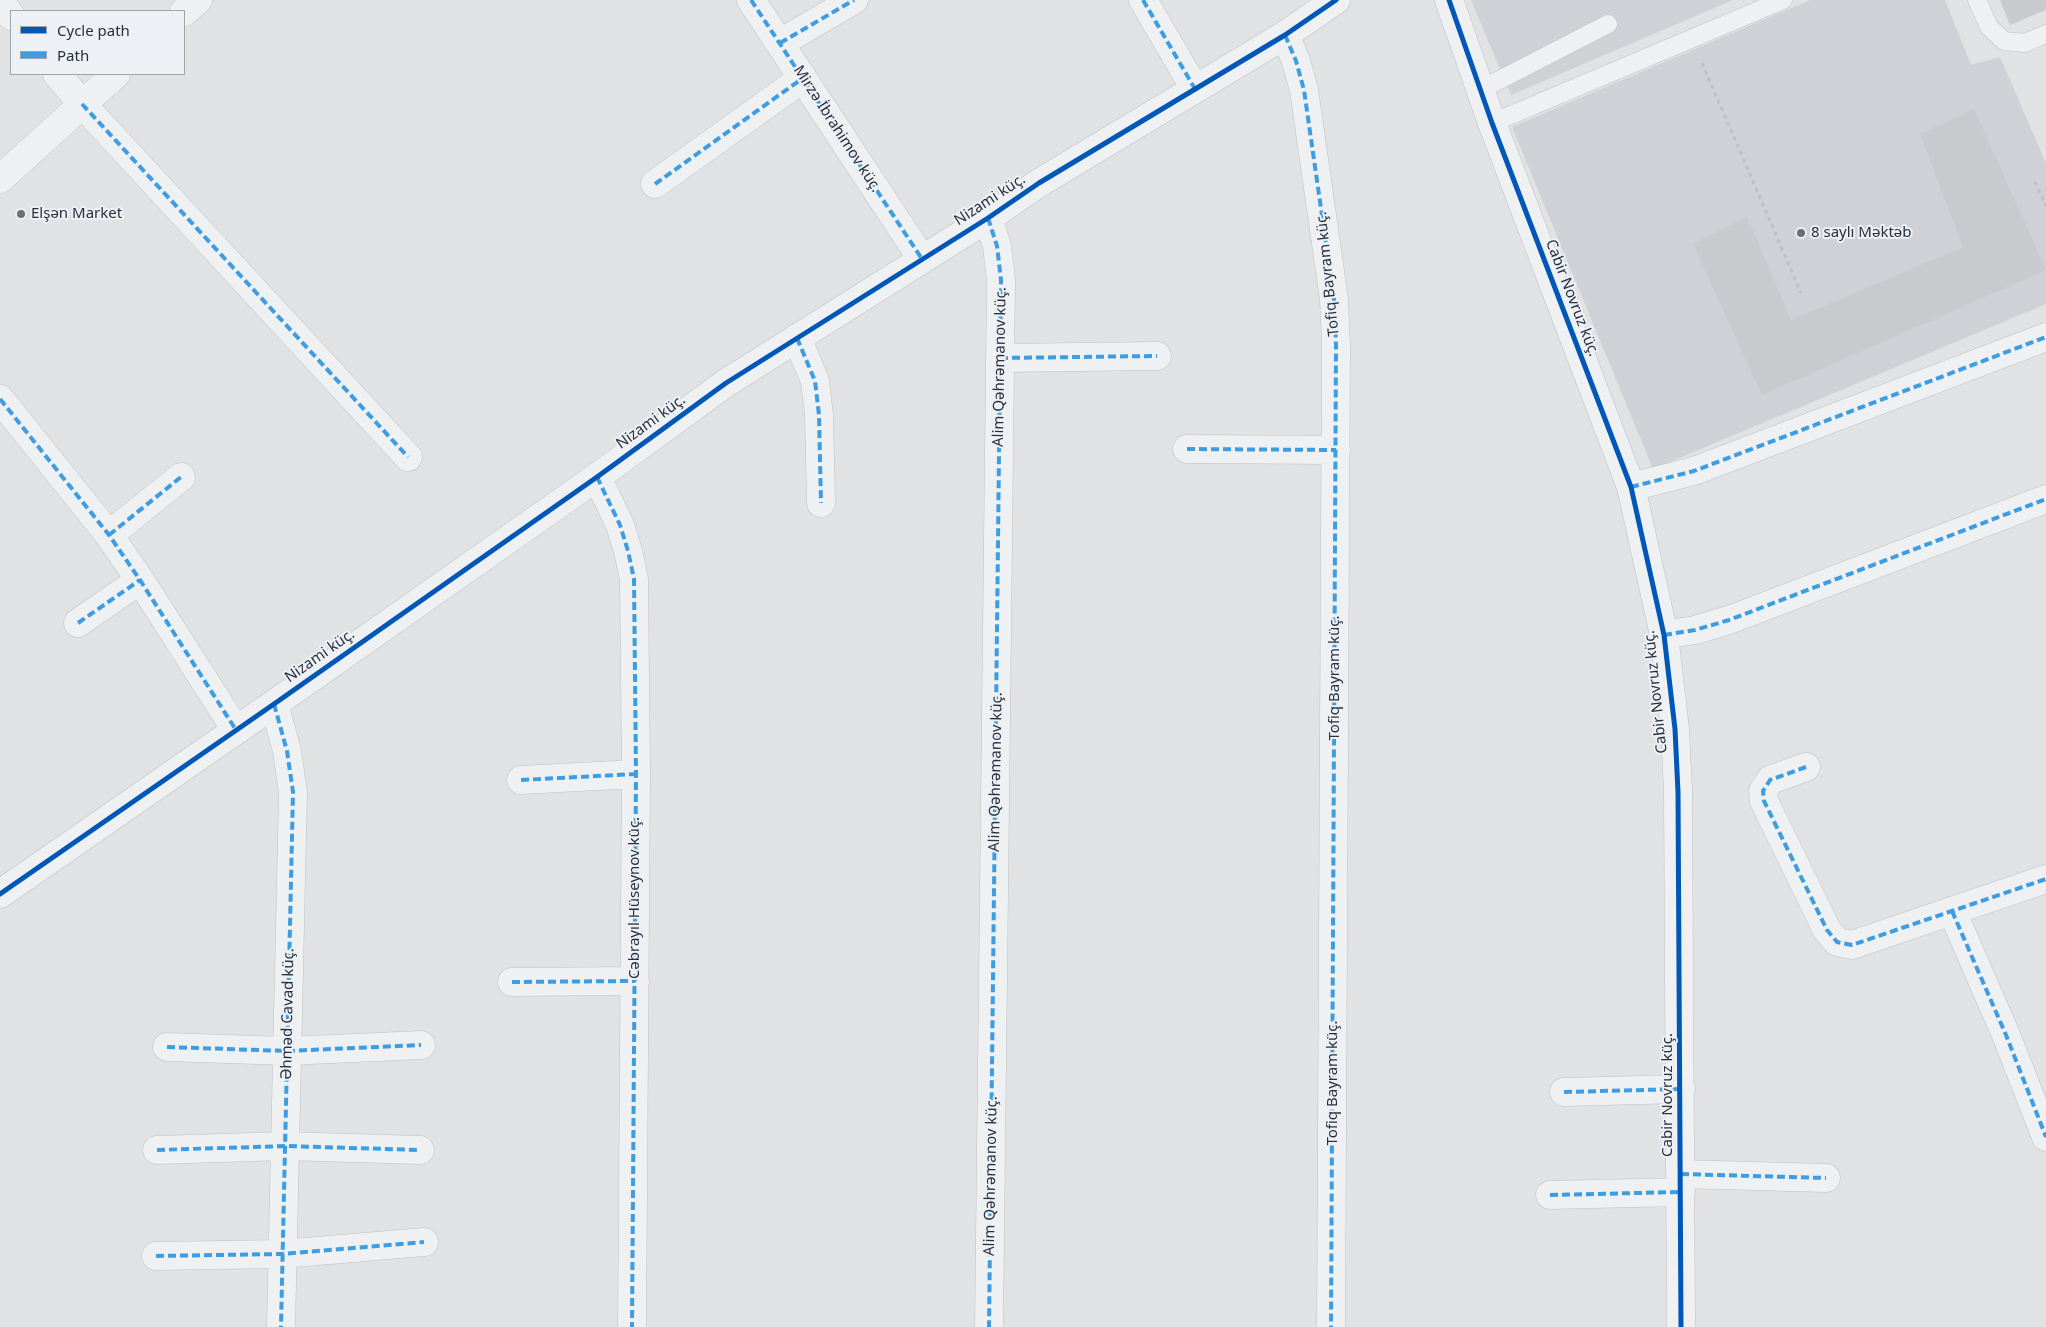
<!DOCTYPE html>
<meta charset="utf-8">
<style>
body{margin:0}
#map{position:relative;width:2046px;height:1327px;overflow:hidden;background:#e0e2e4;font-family:"Noto Sans",sans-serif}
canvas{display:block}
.legend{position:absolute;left:10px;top:10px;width:175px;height:65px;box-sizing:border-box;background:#edf0f4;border:1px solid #9fa3aa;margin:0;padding:6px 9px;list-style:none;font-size:15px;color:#292f3c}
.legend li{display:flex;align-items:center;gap:10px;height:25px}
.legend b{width:25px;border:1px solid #9fa3aa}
</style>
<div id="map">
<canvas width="2046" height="1327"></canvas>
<ul class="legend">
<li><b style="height:6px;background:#0057b8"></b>Cycle path</li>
<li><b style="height:6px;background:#3d9de2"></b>Path</li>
</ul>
</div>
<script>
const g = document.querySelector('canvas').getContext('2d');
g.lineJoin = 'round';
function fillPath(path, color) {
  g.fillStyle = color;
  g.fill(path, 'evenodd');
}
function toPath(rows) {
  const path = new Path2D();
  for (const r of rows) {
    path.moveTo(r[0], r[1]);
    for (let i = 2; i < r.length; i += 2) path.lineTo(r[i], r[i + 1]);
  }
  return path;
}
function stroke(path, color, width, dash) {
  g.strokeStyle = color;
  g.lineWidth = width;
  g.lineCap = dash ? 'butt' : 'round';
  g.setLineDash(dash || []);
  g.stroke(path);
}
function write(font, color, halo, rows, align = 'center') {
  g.font = font + ' "Noto Sans",sans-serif';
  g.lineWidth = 4;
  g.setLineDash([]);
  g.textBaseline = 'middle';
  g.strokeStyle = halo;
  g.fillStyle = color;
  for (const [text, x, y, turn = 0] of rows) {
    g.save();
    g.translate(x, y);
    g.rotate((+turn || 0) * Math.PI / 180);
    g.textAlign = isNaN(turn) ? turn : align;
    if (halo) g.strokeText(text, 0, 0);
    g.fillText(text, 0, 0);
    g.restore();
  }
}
fillPath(toPath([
 [1471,0,1733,0,1511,95],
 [1810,0,1945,0,1971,65,2000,57,2046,163,2046,304,1653,469,1512,127]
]), '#cfd1d7');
fillPath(toPath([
 [2000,0,2046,0,2046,10,2010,25],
 [1974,109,2046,270,1762,395,1693,244,1747,217,1791,320,1963,247,1920,134]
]), '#c8cacd');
const service = toPath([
 [1977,0,1989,27,2004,41,2025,43,2046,34],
 [1480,90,1608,24],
 [1492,123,1783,0]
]);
const minor = toPath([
 [751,0,922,259],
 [1143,0,1195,89],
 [1449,0,1492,123,1631,487,1664,635,1675,729,1678,792,1681,1327],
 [0,1,11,16],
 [184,12,198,0],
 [1285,35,1296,61,1304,90,1334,299,1336,345,1331,1327],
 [780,43,854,0],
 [57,74,82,104,408,457],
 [0,179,116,74],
 [655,184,803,78],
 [988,218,997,246,1001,280,989,1327],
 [797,338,815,381,819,415,821,503],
 [1000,358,1157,356],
 [0,399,109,535,140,580,236,730],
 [1187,449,1336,450],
 [597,477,620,525,628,551,634,579,636,774,632,1327],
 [1631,487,1694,471,2046,337],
 [109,535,181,477],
 [78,623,140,580],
 [1664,635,1695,630,1729,620,2046,499],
 [274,704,287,751,293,792,281,1327],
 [1806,767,1770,780,1763,791,1764,801,1827,930,1837,942,1852,945,2046,879],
 [521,780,636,774],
 [0,894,274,704,597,477,726,383,988,218,1039,183,1285,35,1336,0],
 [1952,911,2006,1035,2046,1137],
 [512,982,635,981],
 [167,1047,287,1051,421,1045],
 [1564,1092,1681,1089],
 [157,1150,285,1146,420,1150],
 [1681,1174,1826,1178],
 [1550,1195,1681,1192],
 [156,1256,282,1254,424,1242]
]);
stroke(service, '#bec0c2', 19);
stroke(minor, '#bec0c2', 29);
stroke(toPath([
 [1702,63,1801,293],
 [2035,182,2046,206]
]), '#bfc0c4', 3, [4, 4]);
stroke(service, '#eff0f2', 18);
stroke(minor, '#eff0f2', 28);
stroke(toPath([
 [751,0,922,259],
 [1143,0,1195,89],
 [1285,35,1296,61,1304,90,1334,299,1336,345,1331,1327],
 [780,43,854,0],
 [82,104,408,457],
 [655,184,803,78],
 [988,218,997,246,1001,280,989,1327],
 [797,338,815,381,819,415,821,503],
 [1000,358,1157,356],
 [0,399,109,535,140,580,236,730],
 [1187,449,1336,450],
 [597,477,620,525,628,551,634,579,636,774,632,1327],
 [1631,487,1694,471,2046,337],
 [109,535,181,477],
 [78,623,140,580],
 [1664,635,1695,630,1729,620,2046,499],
 [274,704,287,751,293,792,281,1327],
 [1806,767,1770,780,1763,791,1764,801,1827,930,1837,942,1852,945,2046,879],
 [521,780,636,774],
 [1952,911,2006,1035,2046,1137],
 [512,982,635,981],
 [167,1047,287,1051,421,1045],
 [1564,1092,1681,1089],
 [157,1150,285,1146,420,1150],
 [1681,1174,1826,1178],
 [1550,1195,1681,1192],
 [156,1256,282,1254,424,1242]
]), '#3d9de2', 4, [8, 4]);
stroke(toPath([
 [1449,0,1492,123,1631,487,1664,635,1675,729,1678,792,1681,1327],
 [0,894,274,704,597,477,726,383,988,218,1039,183,1285,35,1336,0]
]), '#0057b8', 5);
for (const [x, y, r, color] of [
 [21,214,5,"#696e77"],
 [1801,233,5,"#696e77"]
]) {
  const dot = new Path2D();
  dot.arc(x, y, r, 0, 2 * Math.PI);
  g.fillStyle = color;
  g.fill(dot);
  stroke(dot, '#edf0f4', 2);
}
write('15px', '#292f3c', '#edf0f4', [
 ["Mirzə İbrahimov küç.",837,129,57],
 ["Nizami küç.",990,200,-33],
 ["Tofiq Bayram küç.",1328,274,-96],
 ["Cabir Novruz küç.",1572,298,69],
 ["Alim Qəhrəmanov küç.",1000,367,-89],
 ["Nizami küç.",651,422,-36],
 ["Nizami küç.",320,656,-35],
 ["Tofiq Bayram küç.",1335,678,-90],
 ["Cabir Novruz küç.",1656,692,-96],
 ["Alim Qəhrəmanov küç.",996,772,-89],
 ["Cəbrayıl Hüseynov küç.",635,898,-90],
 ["Əhməd Cavad küç.",288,1014,-89],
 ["Tofiq Bayram küç.",1333,1083,-90],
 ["Cabir Novruz küç.",1668,1095,-90],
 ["Alim Qəhrəmanov küç.",991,1176,-89]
]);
write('15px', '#292f3c', '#edf0f4', [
 ["Elşən Market",31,214],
 ["8 saylı Məktəb",1811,233]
], 'left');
</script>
